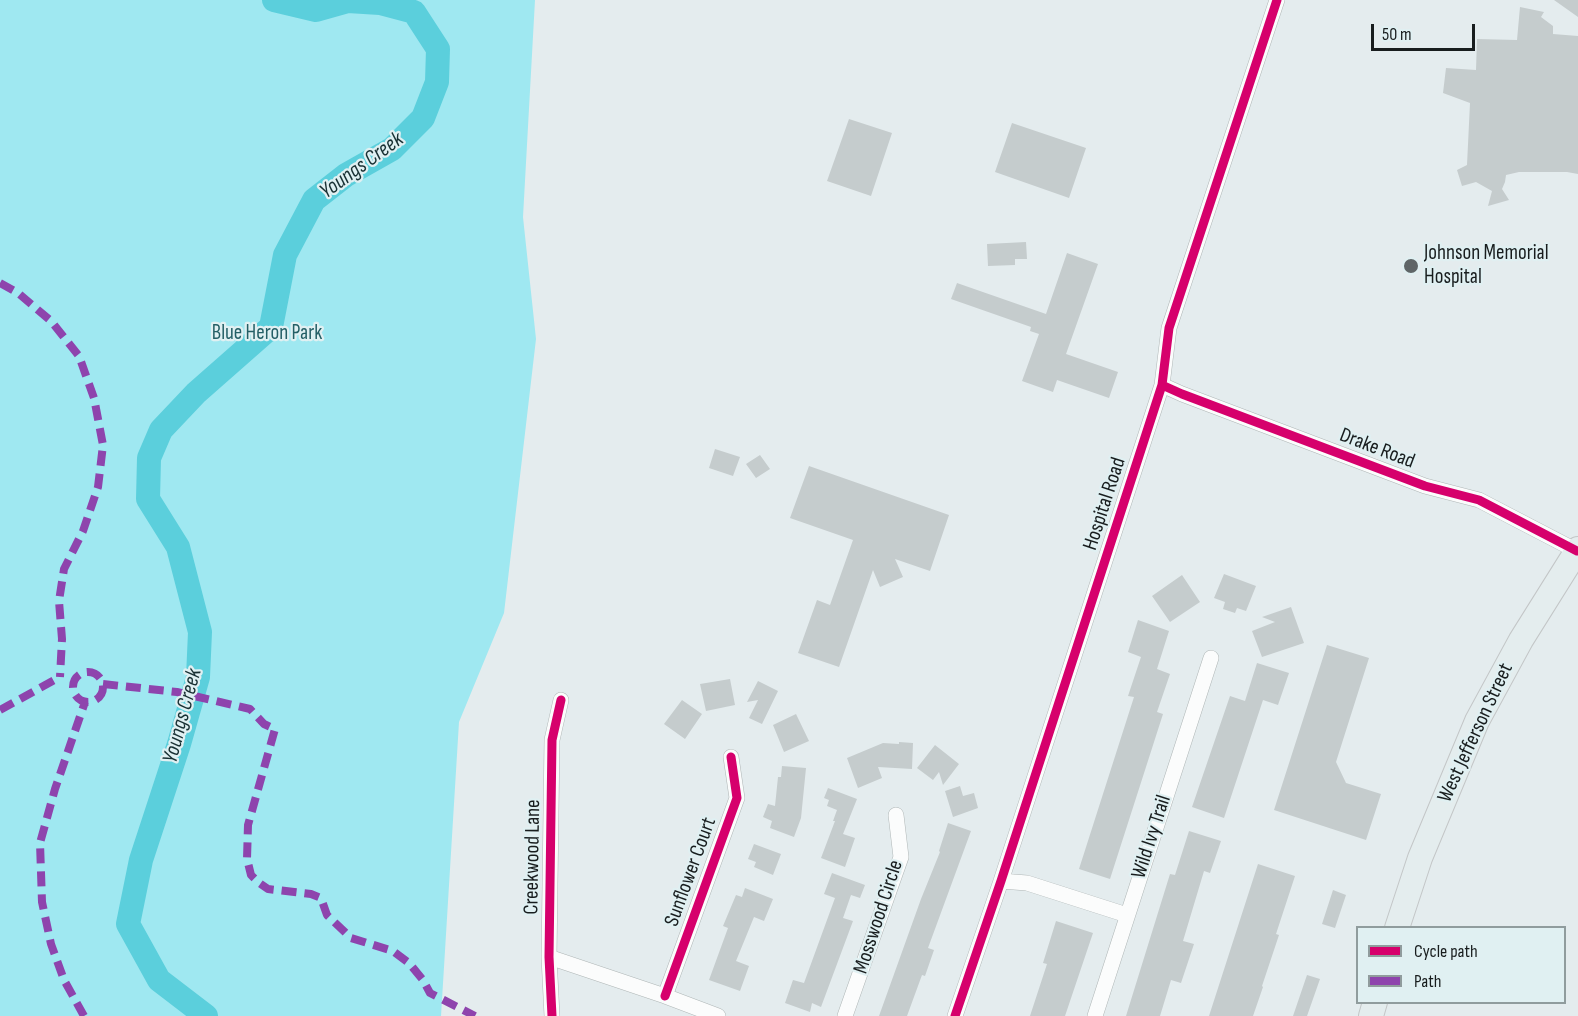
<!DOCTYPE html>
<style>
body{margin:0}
#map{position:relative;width:1578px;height:1016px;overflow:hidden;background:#e4ecee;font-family:"Sofia Sans Condensed",sans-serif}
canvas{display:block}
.legend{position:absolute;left:1356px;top:926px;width:210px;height:78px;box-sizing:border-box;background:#e0f0f2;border:2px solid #909c9d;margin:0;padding:8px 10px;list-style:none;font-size:18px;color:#181d1e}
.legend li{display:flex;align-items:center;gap:12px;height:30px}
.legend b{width:30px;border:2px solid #909c9d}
.scale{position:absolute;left:1371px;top:24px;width:104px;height:27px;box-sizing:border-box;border:3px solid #181d1e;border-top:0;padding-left:8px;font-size:18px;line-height:21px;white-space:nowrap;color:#181d1e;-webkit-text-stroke:4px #e0f0f2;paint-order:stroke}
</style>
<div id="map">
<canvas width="1578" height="1016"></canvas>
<ul class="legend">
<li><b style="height:8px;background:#d6006c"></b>Cycle path</li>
<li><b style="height:8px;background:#8e44ad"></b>Path</li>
</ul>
<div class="scale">50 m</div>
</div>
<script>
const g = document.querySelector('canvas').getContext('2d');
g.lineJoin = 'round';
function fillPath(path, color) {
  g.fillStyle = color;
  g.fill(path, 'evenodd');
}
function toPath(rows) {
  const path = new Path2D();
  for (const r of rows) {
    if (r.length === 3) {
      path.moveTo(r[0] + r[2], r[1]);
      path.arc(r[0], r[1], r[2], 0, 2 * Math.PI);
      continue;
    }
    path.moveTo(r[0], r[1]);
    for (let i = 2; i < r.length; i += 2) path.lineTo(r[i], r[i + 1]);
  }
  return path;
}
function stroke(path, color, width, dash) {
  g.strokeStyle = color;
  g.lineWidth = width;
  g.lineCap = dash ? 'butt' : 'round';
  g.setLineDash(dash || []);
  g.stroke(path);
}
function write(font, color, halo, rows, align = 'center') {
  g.font = font + ' "Sofia Sans Condensed",sans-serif';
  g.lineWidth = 4.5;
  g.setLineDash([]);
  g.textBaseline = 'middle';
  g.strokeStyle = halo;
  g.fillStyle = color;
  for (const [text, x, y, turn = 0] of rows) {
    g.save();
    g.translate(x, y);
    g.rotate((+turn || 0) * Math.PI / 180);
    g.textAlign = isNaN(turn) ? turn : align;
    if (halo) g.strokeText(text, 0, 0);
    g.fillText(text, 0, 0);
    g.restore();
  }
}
fillPath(toPath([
 [0,0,535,0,523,217,536,339,504,613,459,722,441,1016,0,1016]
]), '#9fe8f1');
stroke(toPath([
 [206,1016,159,980,128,924,141,860,179,744,198,677,200,632,178,547,148,499,149,458,161,430,196,393,271,327,285,255,314,200,346,175,392,149,423,118,437,82,438,49,414,12,380,3,348,1,316,10,274,0]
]), '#5bcfdc', 24);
fillPath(toPath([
 [1554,0,1578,0,1578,17],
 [1520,7,1544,12,1541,17,1553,26,1553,34,1578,36,1578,174,1567,172,1519,172,1506,175,1505,182,1502,189,1509,200,1488,206,1492,191,1476,182,1462,186,1457,170,1467,165,1470,103,1443,93,1446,68,1476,70,1477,39,1517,40],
 [849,119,892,133,871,196,827,181],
 [1012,123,1086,148,1069,198,995,172],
 [1026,242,1027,259,1015,259,1015,265,988,266,987,244],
 [1067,253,1098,264,1066,354,1118,372,1109,398,1057,380,1053,392,1022,381,1039,334,1030,331,1031,327,951,299,957,283,1046,314],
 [715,449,740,457,733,476,709,468],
 [760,455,770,469,756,478,746,464],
 [809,466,949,515,930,571,895,559,903,577,880,587,873,570,839,667,798,653,817,600,830,605,853,540,790,518],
 [1224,574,1256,586,1246,611,1237,608,1235,613,1223,609,1225,602,1214,598],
 [1182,575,1200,602,1170,622,1152,596],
 [1291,607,1304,643,1262,657,1252,631,1275,622,1262,617],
 [1138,620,1169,631,1157,669,1170,674,1157,712,1163,714,1110,879,1079,869,1134,697,1128,696,1141,657,1128,652],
 [1327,645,1369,658,1336,762,1346,783,1381,794,1366,840,1274,810],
 [1257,663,1289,673,1278,705,1263,700,1224,818,1192,807,1230,696,1245,701],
 [730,679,735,705,706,711,700,684],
 [758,681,778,691,762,724,749,718,758,700,747,702],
 [682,700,702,714,685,739,664,724],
 [796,714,809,741,784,752,773,725],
 [899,742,913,743,912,769,878,767,882,778,858,788,847,758,883,743,899,744],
 [935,745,959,764,943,785,939,772,933,780,917,768],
 [782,766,806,768,801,818,794,837,770,828,772,821,763,817,768,804,775,806,778,777,781,777],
 [960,786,963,796,974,793,978,808,953,817,945,791],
 [828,788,857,799,843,834,855,838,845,867,821,858,835,821,833,821,837,810,827,806,829,800,824,798],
 [948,823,971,831,928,948,934,950,925,976,922,975,907,1016,879,1016,921,899,940,852,939,851],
 [1189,831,1221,841,1210,873,1204,871,1183,941,1194,944,1181,983,1171,980,1160,1016,1126,1016,1170,874,1175,875],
 [754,844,781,854,773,875,754,867,756,862,748,859],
 [1258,864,1295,876,1276,934,1279,935,1262,986,1263,987,1253,1016,1209,1016],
 [832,873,865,885,860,898,851,895,843,918,853,921,821,1007,812,1003,810,1012,785,1003,793,980,804,983,835,898,824,894],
 [745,888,773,899,764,921,754,917,736,961,749,966,740,991,709,980,728,928,723,926,736,895,742,897],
 [1333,890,1346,895,1335,928,1322,924],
 [1056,921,1093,933,1065,1016,1030,1016,1047,964,1043,963],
 [1307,975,1320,979,1307,1016,1293,1016]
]), '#c5cccd');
const street = toPath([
 [1162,385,1182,394,1425,486,1479,500,1577,551],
 [1001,881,1027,883,1127,915],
 [549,957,665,996,718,1016],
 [665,996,737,798,731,757],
 [552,1016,549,957,552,740,561,700],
 [845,1016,901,857,896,815],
 [955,1016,1001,881,1162,385,1169,328,1277,0],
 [1095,1016,1211,658]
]);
const primary = toPath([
 [1397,928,1420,858,1477,721,1521,640,1578,549],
 [1371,1016,1375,1002]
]);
stroke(street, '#afb6b6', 16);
stroke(primary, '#c3c6c7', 26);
stroke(street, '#fbfcfc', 15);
stroke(primary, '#e4edee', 24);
stroke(toPath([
 [0,283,18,293,51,321,79,356,94,398,103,445,98,487,83,531,64,569,59,601,62,639,60,677],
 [88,687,15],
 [103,684,177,692,250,709,264,724,275,729,248,825,247,859,251,875,258,882,268,889,311,894,321,898,327,915,351,938,393,951,409,963,423,980,430,993,475,1016],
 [0,710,60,677],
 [84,1016,64,980,51,944,42,902,40,843,55,789,85,702]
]), '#8e44ad', 8, [15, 8]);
stroke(toPath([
 [1162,385,1182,394,1425,486,1479,500,1577,551],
 [665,996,737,798,731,757],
 [552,1016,549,957,552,740,561,700],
 [955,1016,1001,881,1162,385,1169,328,1277,0]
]), '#d6006c', 9);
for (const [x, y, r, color] of [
 [1411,266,8,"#5f6567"]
]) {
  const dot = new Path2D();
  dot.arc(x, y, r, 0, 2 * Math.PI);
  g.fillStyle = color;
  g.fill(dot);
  stroke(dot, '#e0f0f2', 2);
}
write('21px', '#181d1e', '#e0f0f2', [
 ["Johnson Memorial",1424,254],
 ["Hospital",1424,278]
], 'left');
write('21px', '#245f66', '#e0f0f2', [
 ["Blue Heron Park",267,334]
]);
write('21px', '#181d1e', '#e0f0f2', [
 ["Drake Road",1377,449,21],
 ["Hospital Road",1105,504,-72],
 ["West Jefferson Street",1476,733,-65],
 ["Wild Ivy Trail",1152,837,-72],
 ["Creekwood Lane",533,857,-89],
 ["Sunflower Court",691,872,-70],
 ["Mosswood Circle",879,917,-72]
]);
write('italic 22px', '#183033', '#e0f0f2', [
 ["Youngs Creek",362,166,-36],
 ["Youngs Creek",183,716,-75]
]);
</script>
